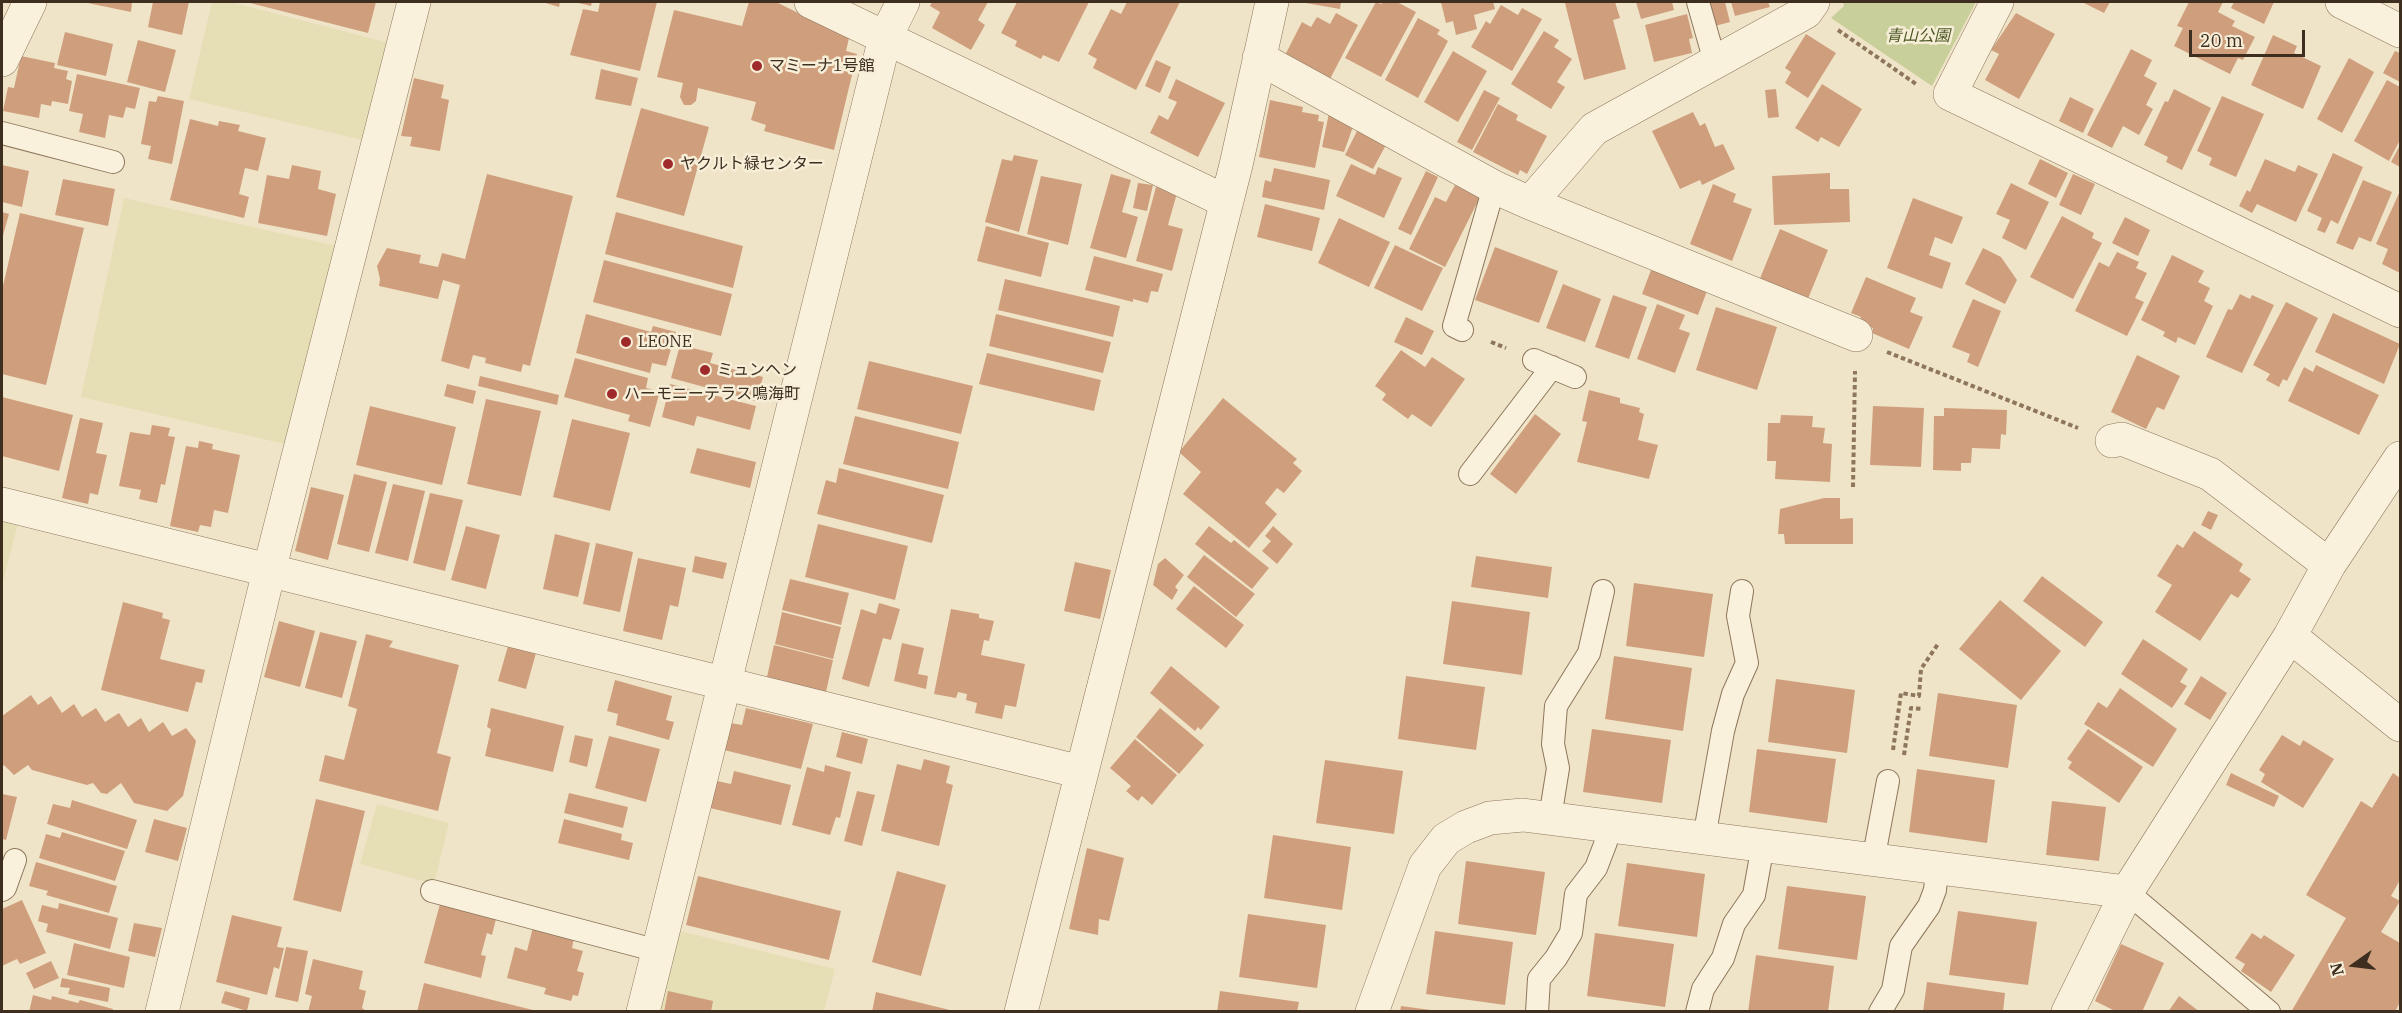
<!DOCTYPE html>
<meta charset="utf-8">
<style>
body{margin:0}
#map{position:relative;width:2402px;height:1013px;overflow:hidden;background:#f0e4c8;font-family:"IBM Plex Serif",serif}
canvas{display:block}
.frame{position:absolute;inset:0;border:3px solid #3d2e20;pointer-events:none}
.north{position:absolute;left:2324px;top:935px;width:60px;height:60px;-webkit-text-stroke:4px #f7eed8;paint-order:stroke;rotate:256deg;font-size:16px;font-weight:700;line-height:24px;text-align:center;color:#3d2e20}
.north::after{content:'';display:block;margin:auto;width:21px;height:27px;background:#3d2e20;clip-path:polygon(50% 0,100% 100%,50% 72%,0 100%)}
.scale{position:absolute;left:2189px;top:30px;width:116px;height:27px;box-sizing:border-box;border:3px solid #3d2e20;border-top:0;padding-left:8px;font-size:18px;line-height:21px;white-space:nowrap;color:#3d2e20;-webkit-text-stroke:4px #f7eed8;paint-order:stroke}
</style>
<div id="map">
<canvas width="2402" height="1013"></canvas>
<div class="frame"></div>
<div class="north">N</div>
<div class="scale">20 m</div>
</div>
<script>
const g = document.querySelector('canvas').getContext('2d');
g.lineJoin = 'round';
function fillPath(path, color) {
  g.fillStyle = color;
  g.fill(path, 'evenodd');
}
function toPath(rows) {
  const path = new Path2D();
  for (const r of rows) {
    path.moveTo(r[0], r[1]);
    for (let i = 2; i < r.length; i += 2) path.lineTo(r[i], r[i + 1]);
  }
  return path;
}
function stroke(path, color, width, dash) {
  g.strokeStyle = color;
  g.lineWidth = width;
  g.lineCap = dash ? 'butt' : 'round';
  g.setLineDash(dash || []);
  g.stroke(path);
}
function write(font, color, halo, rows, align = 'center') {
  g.font = font + ' "IBM Plex Serif","Noto Sans JP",serif';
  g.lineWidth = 5;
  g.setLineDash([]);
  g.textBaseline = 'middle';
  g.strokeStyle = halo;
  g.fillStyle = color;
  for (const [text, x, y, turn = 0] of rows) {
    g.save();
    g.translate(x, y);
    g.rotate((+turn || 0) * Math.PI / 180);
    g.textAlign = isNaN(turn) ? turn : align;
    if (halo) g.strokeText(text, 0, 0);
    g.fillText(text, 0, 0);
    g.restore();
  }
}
fillPath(toPath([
 [212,2,231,2,393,44,367,141,189,99],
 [124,198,341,247,289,445,81,397],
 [2,514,19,519,2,585],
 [377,804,449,823,434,884,360,864],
 [675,930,835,969,824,1011,654,1012]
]), '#e6deb5');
fillPath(toPath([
 [1843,2,1976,2,1932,86,1831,18,1844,6]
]), '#c9cf9b');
fillPath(toPath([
 [83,2,132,2,131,12],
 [153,2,189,2,182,35,148,27],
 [246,2,376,2,368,33],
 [542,2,560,2,559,7],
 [574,2,592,2,591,6],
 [600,2,657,2,640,71,570,55,583,9,598,12],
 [749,2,776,2,849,38,846,51,857,54,834,150,764,131,766,125,751,120,756,102,698,88,696,101,691,105,684,105,680,97,683,83,657,77,674,10,742,26],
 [932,2,988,2,978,20,985,25,971,50,932,28,940,12,930,6],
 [1017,2,1089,2,1059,62,1043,55,1041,59,1015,46,1017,41,1001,33],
 [1127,2,1180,2,1136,90,1093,68,1097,59,1088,54,1111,9,1121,14],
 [1300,2,1341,2,1340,9],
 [1376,2,1381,4,1383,2,1397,2,1416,12,1381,77,1345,58],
 [1441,2,1493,2,1495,9,1474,15,1477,29,1456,35,1453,21,1446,23],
 [1573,2,1615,2,1620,18,1613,20,1626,69,1584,80,1565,3],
 [1636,2,1672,2,1674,10,1641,19],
 [1708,2,1725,2,1730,22,1715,26],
 [1731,2,1768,2,1770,7,1735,16],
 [2082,2,2110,2,2104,13],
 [2189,2,2223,2,2218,12,2235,21,2232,26,2255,37,2243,60,2238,58,2230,74,2174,46,2183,28,2177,26],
 [2234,2,2274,2,2264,24,2231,8],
 [1501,5,1518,15,1522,8,1542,19,1512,71,1471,47,1486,21,1490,24],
 [1336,13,1358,25,1329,81,1284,57,1302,22,1311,27,1317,17,1330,24],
 [2016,13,2055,34,2019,99,1985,80,1999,54,1991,50],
 [1687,14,1693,38,1689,39,1692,53,1654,62,1645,25],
 [1418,18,1440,30,1437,34,1448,41,1418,98,1385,80],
 [1544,31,1559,40,1554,47,1572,59,1557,82,1565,87,1551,109,1511,84],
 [65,32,113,44,106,76,57,65],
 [1806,34,1836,53,1808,98,1785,83,1791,72,1785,68],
 [2273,35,2297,46,2294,53,2321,66,2303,109,2251,85],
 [138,40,176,50,165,92,127,82],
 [2131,49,2152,60,2144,76,2157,83,2146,105,2153,109,2139,135,2123,126,2112,148,2087,135],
 [1453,51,1487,71,1458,122,1424,102],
 [2395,51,2400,53,2400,82,2383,73],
 [21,56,55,63,54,68,68,71,66,79,72,81,68,104,52,101,51,106,41,104,39,118,3,111,8,87,14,88],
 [2349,58,2374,72,2342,133,2317,119],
 [1156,60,1171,67,1160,93,1145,86],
 [601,69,638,78,631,106,595,99],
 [77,74,140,88,135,109,126,107,123,118,109,115,105,138,79,132,83,114,69,111],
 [414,78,444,85,441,98,449,100,440,151,410,146,412,137,401,136],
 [1176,79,1225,103,1198,157,1150,133,1159,115,1168,120,1177,102,1168,98],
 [2387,80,2400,87,2400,140,2389,161,2354,141],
 [1822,84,1862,109,1839,147,1821,137,1818,142,1795,128],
 [1776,89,1779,117,1768,118,1765,90],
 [2174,89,2211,108,2182,170,2166,162,2168,157,2144,145,2165,101,2168,102],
 [1484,90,1500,98,1472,150,1457,142],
 [158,96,184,101,172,164,148,159,151,146,141,144,149,101,156,102],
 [2222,96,2264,114,2236,177,2209,165,2212,158,2197,151],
 [2070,97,2094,109,2083,133,2059,121],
 [1270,100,1303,107,1302,112,1319,115,1318,121,1324,122,1315,168,1259,157],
 [1498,104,1518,115,1516,120,1547,136,1527,174,1520,170,1518,175,1473,152],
 [641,108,709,127,684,216,616,197],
 [1693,112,1700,126,1705,123,1715,147,1723,144,1735,169,1702,185,1700,180,1680,189,1652,131],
 [1329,113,1354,124,1344,152,1322,147],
 [190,119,218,126,219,121,240,125,238,131,266,138,258,171,245,168,239,194,249,197,244,218,170,200],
 [1358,129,1387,143,1373,169,1345,155],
 [2400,145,2400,167,2391,162],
 [2333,153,2363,167,2338,224,2331,220,2325,233,2317,230,2322,218,2307,211],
 [1014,155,1038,160,1019,232,985,222,1002,159,1012,161],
 [2040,159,2068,173,2056,198,2028,184],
 [2265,159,2295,172,2298,165,2318,174,2296,222,2257,204,2252,213,2239,206,2247,190,2250,192],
 [1351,164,1375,175,1378,167,1402,178,1384,218,1336,196],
 [2,165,29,171,22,207,2,202],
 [292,165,321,171,318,189,336,194,327,236,258,223,267,175,289,179],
 [1274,168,1330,180,1324,210,1262,197,1265,180,1271,182],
 [1426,171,1438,177,1411,235,1398,229],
 [1830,173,1830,189,1849,189,1850,222,1774,225,1772,176],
 [487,174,573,196,530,366,523,364,521,372,485,363,486,358,473,355,469,369,441,361,460,285,443,280,438,299,379,286,380,279,377,266,387,248,421,255,419,263,438,267,442,253,465,259],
 [1111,174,1131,180,1122,212,1138,217,1126,258,1090,248],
 [2073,174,2095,184,2081,215,2059,205],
 [1041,176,1082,184,1068,245,1027,234],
 [63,179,115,189,108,226,55,215],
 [2363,180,2392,192,2371,242,2359,237,2353,250,2336,243],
 [1138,183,1153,185,1147,211,1133,208],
 [2011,183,2049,202,2026,250,2002,238,2010,220,1996,214],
 [1713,184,1736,194,1733,202,1752,209,1732,261,1690,244],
 [1455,185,1480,197,1445,267,1409,249,1435,197,1446,202],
 [1156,187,1177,193,1168,225,1183,229,1172,271,1136,261],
 [2400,191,2400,273,2382,264,2388,249,2376,244],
 [1913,198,1963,217,1952,244,1935,237,1929,255,1951,263,1942,289,1887,268],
 [1265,204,1320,218,1312,251,1257,237],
 [2,212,9,214,2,239],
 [616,212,743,246,733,288,605,254],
 [20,213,84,228,46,385,2,374,2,290],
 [2062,216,2094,233,2092,238,2102,243,2073,299,2030,277],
 [2125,217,2150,230,2138,256,2112,243],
 [1339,218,1390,242,1369,287,1318,263],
 [986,226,1049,243,1041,277,977,261],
 [1780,229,1828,250,1807,301,1759,281],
 [1395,245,1443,268,1422,311,1374,288],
 [1495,247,1558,271,1539,323,1475,300],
 [1983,248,2001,257,2017,280,2005,304,1965,284],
 [2117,252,2139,262,2136,268,2147,273,2135,298,2144,302,2127,336,2075,311,2099,262,2109,267],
 [2172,255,2204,271,2198,282,2210,288,2204,301,2213,306,2195,345,2178,337,2176,343,2163,336,2165,332,2141,320],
 [1094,256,1163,274,1158,292,1151,291,1148,303,1133,299,1133,302,1085,290],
 [604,260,732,294,721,336,593,302],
 [1651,270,1707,291,1698,315,1642,294],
 [1866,277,1916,298,1910,312,1923,317,1909,349,1872,333,1873,328,1859,322,1861,317,1851,313],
 [1005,279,1120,306,1113,337,998,310],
 [1563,284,1601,299,1585,342,1546,328],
 [2240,294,2250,299,2252,295,2274,305,2242,373,2206,357,2228,309,2232,310],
 [1613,295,1647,307,1629,359,1595,347],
 [1973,299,2001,311,1978,367,1967,362,1970,354,1952,347],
 [2286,302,2318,318,2287,381,2283,379,2279,387,2266,380,2270,374,2253,365],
 [1657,304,1685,315,1679,329,1690,333,1675,373,1637,359],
 [1716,307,1777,327,1757,390,1696,370],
 [2333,313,2400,344,2384,384,2315,352],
 [586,314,651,332,653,326,676,332,666,366,652,363,650,373,576,353],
 [996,314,1111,342,1103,373,989,346],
 [1406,317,1434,331,1422,355,1394,342],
 [680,345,713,353,710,363,763,377,756,401,671,378],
 [1401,350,1425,367,1432,357,1465,379,1431,427,1412,414,1408,419,1382,400,1386,394,1375,386],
 [987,353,1101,380,1094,411,979,384],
 [2137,355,2180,376,2164,410,2157,407,2146,429,2111,412],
 [575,358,648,378,646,388,660,391,650,427,628,421,630,415,564,397],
 [869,361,973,386,961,434,857,409],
 [2316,365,2379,395,2359,435,2288,401,2304,367,2313,372],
 [480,376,559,395,557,405,478,386],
 [447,384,476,391,473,404,444,396],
 [670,384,756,406,750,430,697,416,694,426,662,417],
 [1589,390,1620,398,1620,403,1640,408,1639,412,1644,414,1638,440,1658,445,1649,479,1577,462,1587,422,1582,421],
 [2,397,73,415,59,471,2,456],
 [1223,398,1297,459,1293,463,1302,471,1284,493,1277,488,1265,503,1277,514,1249,548,1183,494,1201,472,1179,452],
 [486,399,541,411,521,496,467,484],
 [370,406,456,427,442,485,356,465],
 [1873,406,1924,408,1921,467,1870,465],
 [1944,408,2007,410,2006,435,2001,434,2000,449,1972,448,1971,463,1961,463,1961,471,1933,470,1934,416,1944,416],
 [1535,414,1561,434,1516,494,1490,474],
 [1781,415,1813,416,1812,427,1825,428,1823,443,1832,444,1830,482,1775,479,1776,461,1767,461,1768,423,1780,423],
 [855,416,959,442,948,489,843,464],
 [80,418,103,423,96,453,107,455,98,495,90,493,88,504,62,498],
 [572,419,630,433,610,511,553,497],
 [152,425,170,428,168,436,175,437,165,485,161,484,157,503,139,499,141,490,119,486,130,432,150,435],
 [199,441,213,444,212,449,240,455,228,513,214,510,211,527,200,525,198,532,170,526,186,446,198,448],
 [697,448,756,462,750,488,690,473],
 [839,468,944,495,932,543,817,514,826,480,836,483],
 [354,474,387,482,369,552,337,544],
 [393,484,425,491,408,561,375,553],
 [311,487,344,495,328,560,295,551],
 [430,493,463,500,445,571,413,563],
 [1824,498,1840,498,1840,519,1853,518,1853,544,1785,544,1784,534,1778,534,1780,509],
 [2208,511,2218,515,2211,530,2201,525],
 [818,524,908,546,895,600,805,577],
 [466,526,500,535,486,589,451,580],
 [1209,526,1231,543,1234,540,1269,568,1252,589,1195,544],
 [1273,526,1293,544,1277,564,1262,551,1271,541,1265,536],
 [2194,531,2243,564,2239,571,2251,579,2238,598,2231,594,2200,641,2155,612,2172,585,2157,576,2177,544,2183,548],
 [555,534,590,543,578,597,543,589],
 [596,543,633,552,620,612,583,604],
 [1204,555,1255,594,1236,617,1187,577],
 [695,556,727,563,723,579,692,572],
 [1476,556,1552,567,1548,598,1471,587],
 [638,558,686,568,678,607,670,605,662,640,623,631],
 [1165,558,1184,575,1175,587,1178,590,1172,600,1153,585,1158,564],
 [1075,562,1111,570,1100,619,1064,611],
 [2042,576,2103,622,2085,647,2023,601],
 [790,579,849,593,841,625,782,610],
 [1634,583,1713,594,1704,657,1626,646],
 [1194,586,1244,625,1226,648,1176,609],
 [2000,600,2061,651,2021,700,1959,649],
 [1452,601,1530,612,1522,675,1443,664],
 [123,602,163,613,162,618,170,620,160,659,205,670,202,683,196,682,188,712,101,690],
 [879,603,900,609,891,640,883,638,869,687,842,679,861,609,876,614],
 [951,609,979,614,979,618,994,621,989,641,984,640,981,655,1025,664,1016,707,1005,705,1002,719,975,713,977,703,966,700,967,694,958,692,956,698,934,694],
 [782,612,841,627,833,659,775,644],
 [279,621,315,631,300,687,264,677],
 [320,632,357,641,342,698,305,688],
 [366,634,393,641,389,647,459,665,437,753,451,757,438,811,319,781,325,755,344,760,357,709,348,706],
 [2143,639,2188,669,2180,682,2187,686,2172,708,2121,674],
 [902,643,924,648,918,674,928,676,926,689,894,681],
 [774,645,833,660,826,692,767,677],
 [508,646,536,653,526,689,498,681],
 [1614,656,1692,668,1683,731,1605,719],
 [1171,666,1220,707,1201,730,1198,727,1195,731,1150,693],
 [1406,676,1485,687,1476,750,1398,739],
 [2201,676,2227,693,2210,720,2184,704],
 [1776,679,1855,690,1847,753,1768,742],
 [615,680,672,696,666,720,674,722,669,740,616,725,618,714,607,711],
 [2120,688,2177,729,2153,767,2084,724,2098,702,2107,708],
 [1938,693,2017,705,2008,768,1929,756],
 [31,695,38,705,51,696,62,713,74,704,82,717,96,708,105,722,119,713,128,727,141,718,149,732,163,722,172,736,186,728,196,741,183,796,167,811,134,803,121,783,107,794,101,793,93,783,87,785,32,770,28,765,14,775,4,765,2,767,2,716],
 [491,708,564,726,553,772,485,756,491,729,487,727],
 [746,708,813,724,801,769,724,750,731,723,742,725],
 [1160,708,1204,745,1179,774,1136,737],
 [1592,729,1671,740,1662,803,1583,792],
 [2088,729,2143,767,2119,803,2068,768,2072,762,2067,759],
 [842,732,868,739,862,764,836,757],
 [575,735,593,739,587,767,569,762],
 [2282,735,2300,746,2303,740,2334,759,2303,808,2261,782,2265,774,2259,770],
 [609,736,660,749,646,802,595,788],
 [1135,739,1177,775,1152,805,1142,796,1138,801,1126,791,1131,786,1110,768],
 [1757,749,1836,759,1827,823,1749,812],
 [924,759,950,766,946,783,953,785,939,846,881,831,897,764,921,770],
 [1325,760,1403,771,1394,834,1316,823],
 [825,765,851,772,840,818,836,817,830,835,792,825,807,767,824,772],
 [1917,769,1995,780,1987,843,1909,832],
 [734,771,791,785,781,825,710,808,717,781,731,784],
 [2231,773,2279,796,2274,807,2226,785],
 [2393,773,2400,778,2400,880,2391,896,2400,901,2381,932,2400,943,2400,1002,2395,1012,2291,1012,2346,918,2306,895,2361,801,2372,808],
 [857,791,875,795,862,846,844,841],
 [569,793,628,807,623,828,564,813],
 [2,794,17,797,6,840,2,839],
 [316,799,365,811,341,912,293,900],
 [72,800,137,820,127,849,47,824,53,804,70,808],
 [2052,801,2106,807,2099,861,2046,855],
 [154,819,187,828,178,861,145,852],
 [564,819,622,834,621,840,633,843,629,860,558,843],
 [62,832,125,851,115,881,39,858,46,834,60,838],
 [1273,835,1351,847,1342,910,1264,898],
 [1087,848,1124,858,1109,921,1099,919,1098,935,1069,929],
 [1466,861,1545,872,1536,935,1458,924],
 [36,862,117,886,109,913,46,895,48,891,29,886],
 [1627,863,1705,874,1697,937,1618,926],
 [897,871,946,885,921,976,872,962],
 [698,876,841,911,829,960,686,925],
 [1787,886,1866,896,1857,960,1778,949],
 [22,900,46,953,20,964,17,959,2,966,2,909],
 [59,903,118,918,110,949,46,932,48,924,38,921,42,905,58,909],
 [440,904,496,919,492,935,487,933,481,955,486,956,481,978,424,963],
 [1958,911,2037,922,2028,985,1949,975],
 [1248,914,1326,925,1317,988,1239,977],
 [232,915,282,927,277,947,284,948,279,969,274,967,267,995,216,982],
 [134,923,162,928,155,957,128,951],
 [533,927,574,938,572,948,583,951,577,971,584,973,578,996,573,995,571,1001,544,994,546,988,507,978,515,947,527,951],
 [1435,931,1513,942,1505,1005,1426,994],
 [1595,933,1674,944,1665,1007,1587,996],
 [2252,933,2261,939,2264,935,2295,955,2271,992,2241,971,2245,964,2235,958],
 [74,943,130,957,124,988,67,975],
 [2121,944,2164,963,2142,1012,2117,1012,2095,1001],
 [286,947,308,951,298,1002,275,997],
 [1756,955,1834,966,1828,1012,1748,1012],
 [313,959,363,971,359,989,366,991,362,1008,368,1012,308,1012,312,996,305,994],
 [51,961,59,978,34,989,26,973],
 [62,978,110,988,108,1002,68,994,70,988,60,987],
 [1927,982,2005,993,2003,1012,1923,1012],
 [424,983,537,1011,537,1012,417,1012],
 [225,991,250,998,247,1011,221,1003],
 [668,991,713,1001,711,1012,664,1012],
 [1220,991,1299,1002,1297,1012,1217,1012],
 [876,992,954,1011,954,1012,872,1012],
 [33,995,51,1000,52,996,78,1003,80,1000,113,1009,112,1012,29,1012],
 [2179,996,2200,1012,2168,1012],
 [1401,1006,1431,1010,1431,1012,1400,1012]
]), '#cf9f7d');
const lane = toPath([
 [1698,2,1715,62],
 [2,133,113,162],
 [1462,330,1454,326,1494,187],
 [1534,360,1575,377],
 [1470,474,1552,367],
 [1550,818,1558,768,1553,744,1556,706,1589,653,1603,591],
 [1704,838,1723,731,1733,694,1747,663,1738,616,1742,591],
 [1873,861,1888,781],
 [2,890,5,888,15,860],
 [432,891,658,951],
 [2127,892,2269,1012],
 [1537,1012,1539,979,1556,958,1571,933,1576,894,1596,868,1606,842,1608,826],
 [1697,1012,1703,989,1723,958,1734,924,1754,895,1763,845],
 [1880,1012,1893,990,1901,946,1929,906,1935,890,1937,869]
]);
const street = toPath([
 [811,2,1225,201],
 [1997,2,1950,94,2400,311],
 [2342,2,2400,31],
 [1259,58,1494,187,1530,203,1594,129,1806,12,1813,2],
 [2,60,30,2],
 [1530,203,1856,335],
 [2112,441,2122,439,2210,474,2329,565],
 [2,504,1081,772],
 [2290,636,2400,725],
 [162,1012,269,571,414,2],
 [643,1012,885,38,903,2],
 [1021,1012,1236,165,1272,2],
 [1372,1012,1425,866,1446,839,1466,827,1490,818,1523,815,2127,892],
 [2068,1012,2127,892,2290,636,2329,565,2400,458]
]);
stroke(lane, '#8d765c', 24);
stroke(street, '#8d765c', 34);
stroke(toPath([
 [1838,30,1916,84],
 [1491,342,1506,348],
 [1887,352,2078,428],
 [1853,487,1855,371],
 [1893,750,1901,693,1919,696,1921,669,1938,644],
 [1904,755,1911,708,1923,709]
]), '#8d765c', 4, [4.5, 3]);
stroke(lane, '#faf1dc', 22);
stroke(street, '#faf1dc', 33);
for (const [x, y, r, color] of [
 [757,66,6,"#9e2a2b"],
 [668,164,6,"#9e2a2b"],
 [626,342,6,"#9e2a2b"],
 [705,370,6,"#9e2a2b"],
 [612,394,6,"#9e2a2b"]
]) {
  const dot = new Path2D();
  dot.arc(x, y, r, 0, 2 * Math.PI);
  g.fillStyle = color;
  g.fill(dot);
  stroke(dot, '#f7eed8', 2);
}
write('italic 16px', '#4d5a26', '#f7eed8', [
 ["青山公園",1918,36]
]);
write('16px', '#3d2e20', '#f7eed8', [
 ["マミーナ1号館",769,66],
 ["ヤクルト緑センター",680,164],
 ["LEONE",638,342],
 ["ミュンヘン",717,370],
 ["ハーモニーテラス鳴海町",624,394]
], 'left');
</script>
